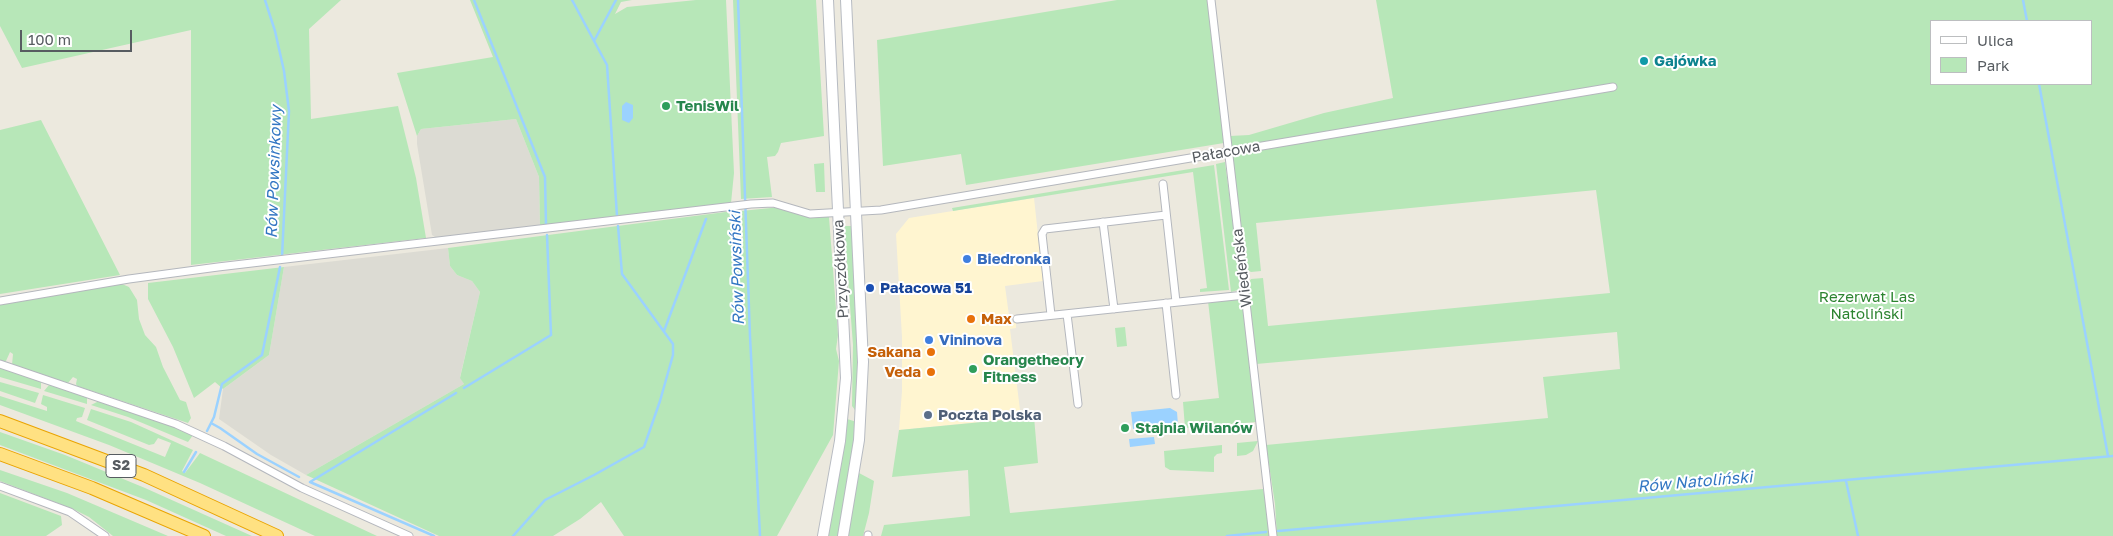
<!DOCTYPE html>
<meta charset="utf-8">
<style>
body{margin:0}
#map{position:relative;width:2113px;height:536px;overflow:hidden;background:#ece9de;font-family:"Golos Text",sans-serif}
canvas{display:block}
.legend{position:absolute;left:1930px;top:20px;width:162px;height:65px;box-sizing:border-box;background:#fff;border:1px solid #bcbec0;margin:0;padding:6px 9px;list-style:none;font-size:15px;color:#575c61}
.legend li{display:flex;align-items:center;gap:10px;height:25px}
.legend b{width:25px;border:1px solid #bcbec0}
.scale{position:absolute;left:20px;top:30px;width:112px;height:22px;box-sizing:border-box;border:2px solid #575c61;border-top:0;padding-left:6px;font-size:15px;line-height:18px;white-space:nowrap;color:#575c61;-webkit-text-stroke:4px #fff;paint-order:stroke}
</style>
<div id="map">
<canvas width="2113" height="536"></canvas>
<ul class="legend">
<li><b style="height:6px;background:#fff"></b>Ulica</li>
<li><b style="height:14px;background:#b7e7b8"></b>Park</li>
</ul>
<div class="scale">100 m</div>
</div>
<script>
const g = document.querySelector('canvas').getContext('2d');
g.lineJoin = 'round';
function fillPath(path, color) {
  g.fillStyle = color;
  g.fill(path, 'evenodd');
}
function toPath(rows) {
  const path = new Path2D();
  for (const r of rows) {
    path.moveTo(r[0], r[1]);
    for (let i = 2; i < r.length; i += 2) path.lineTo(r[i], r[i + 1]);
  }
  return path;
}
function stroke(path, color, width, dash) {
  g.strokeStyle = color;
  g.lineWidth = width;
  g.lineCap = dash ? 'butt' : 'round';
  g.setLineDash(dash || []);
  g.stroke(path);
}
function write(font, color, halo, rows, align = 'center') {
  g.font = font + ' "Golos Text",sans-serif';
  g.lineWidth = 4;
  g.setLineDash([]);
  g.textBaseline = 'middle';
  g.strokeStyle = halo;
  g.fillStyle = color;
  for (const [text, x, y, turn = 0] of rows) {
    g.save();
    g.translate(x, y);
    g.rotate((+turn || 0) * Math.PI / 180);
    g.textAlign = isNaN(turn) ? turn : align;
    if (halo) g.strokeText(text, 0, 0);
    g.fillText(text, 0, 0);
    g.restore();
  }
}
fillPath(toPath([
 [1034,198,1043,281,1005,286,1010,323,1016,323,1016,328,1010,329,1021,418,899,430,902,391,902,337,896,234,909,218]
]), '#fff5d0');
fillPath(toPath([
 [516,119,539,177,540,225,438,239,432,235,417,144,417,136,421,129],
 [448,248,450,266,457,275,472,281,480,292,460,377,464,384,306,475,271,455,219,419,223,389,269,355,284,267]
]), '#dcdbd3');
fillPath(toPath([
 [0,0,341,0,309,29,311,119,398,106,416,178,426,238,191,265,191,30,22,68,0,26],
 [470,0,632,0,621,2,615,14,627,7,696,0,726,0,734,173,731,203,623,217,540,225,539,177,516,119,421,129,417,136,397,73,493,57],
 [733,0,816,0,824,136,781,143,778,152,775,156,767,157,772,197,741,199],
 [1117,0,1208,0,1224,143,966,185,961,154,883,166,877,40],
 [1376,0,2113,0,2113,536,1277,536,1275,504,1266,445,1548,418,1543,377,1620,369,1617,332,1256,364,1248,284,1251,279,1263,278,1268,326,1610,293,1596,190,1256,223,1261,271,1251,272,1246,269,1232,154,1616,90,1615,83,1231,148,1230,136,1249,135,1324,113,1393,98],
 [1932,21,2092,21,2092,84,1932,84],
 [41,120,120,275,0,294,0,130],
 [1225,162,1241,285,1238,290,1231,292,1216,164],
 [824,163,825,192,816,192,814,164],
 [1214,165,1229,290,1200,292,1200,289,1207,288,1193,172,953,211,952,208],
 [781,207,802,216,829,217,838,335,836,349,839,361,833,435,777,536,624,536,601,502,580,519,553,536,439,536,306,475,464,384,460,378,480,292,472,281,457,275,450,266,448,248,733,211,736,213,738,243,743,243,741,211],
 [844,226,852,226,859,343,857,409,855,410,852,406,853,345],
 [284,267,269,355,223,389,215,382,194,398,173,347,148,299,148,283],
 [122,284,129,287,137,300,139,319,145,335,156,347,163,367,180,400,186,402,191,418,188,423,77,386,76,384,77,379,73,377,68,383,12,365,13,354,10,352,6,361,0,361,0,305],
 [1240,299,1242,301,1256,422,1185,428,1183,402,1219,398,1208,301],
 [1125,327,1127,346,1117,347,1115,328],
 [0,368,41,381,41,389,0,377],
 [0,382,39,393,35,403,0,391],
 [49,385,84,396,87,398,87,404,44,391],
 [43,395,85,408,82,417,77,418,76,421,165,457,171,443,158,438,154,444,149,445,87,420,91,409,131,422,193,450,182,471,185,473,200,453,377,536,315,536,200,483,109,445,0,405,0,396,47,411,47,407,41,404],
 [99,401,161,422,193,435,188,442,128,417,91,405],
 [1034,417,1038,463,1004,467,1010,513,1263,489,1267,508,1269,536,881,536,884,525,970,516,968,470,892,477,899,430],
 [847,419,857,422,838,536,828,536],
 [0,432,65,455,145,488,252,536,226,536,146,500,0,445],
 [1258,441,1253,451,1246,455,1237,456,1237,443],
 [1222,445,1222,453,1217,454,1214,457,1214,472,1170,470,1165,467,1164,451],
 [0,470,67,493,168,536,113,536,89,517,73,509,0,481],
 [859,473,874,481,869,513,863,536,848,536],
 [0,493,61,516,62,525,46,536,0,536]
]), '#b7e7b8');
fillPath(toPath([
 [626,102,633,105,633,118,629,123,622,120,622,106],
 [1170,408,1177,412,1178,425,1133,429,1131,412],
 [1154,437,1155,444,1130,447,1129,439]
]), '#9bd2ff');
stroke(toPath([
 [265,0,275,31,284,71,289,111,282,257],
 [474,0,545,177,546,225],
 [572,0,607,65,617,216],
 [738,0,750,336,760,536],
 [2023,0,2027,21],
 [594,41,616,0],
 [2039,84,2108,456],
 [664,331,706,219],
 [464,388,551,335,547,235],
 [211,423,220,428,257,454,299,477],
 [207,431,214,417,222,384,262,355,280,267],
 [184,472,196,452],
 [1846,481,1858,536],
 [1278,531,2113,456],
 [434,536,310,482,456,393],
 [513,536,545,500,594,475,644,447,660,401,673,355,673,344,622,274,618,226],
 [1227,536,1266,532]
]), '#9bd2ff', 2.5);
const minor = toPath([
 [1211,0,1273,536],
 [1163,184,1176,302],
 [1103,222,1114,309],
 [0,301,129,279,218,267,751,204,773,203,810,214,881,210,1613,87],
 [1166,303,1176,395],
 [1067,314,1078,404],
 [1051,315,1042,234,1045,229,1166,215],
 [1017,319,1245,295],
 [0,364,176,424,224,446,302,488,409,536],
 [0,486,70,512,105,536],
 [868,536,868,535]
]);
const secondary = toPath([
 [823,536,840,441,846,378,828,0],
 [843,536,859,440,863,362,846,0]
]);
const motorway = toPath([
 [0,421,144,475,277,536],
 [0,454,92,488,204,536]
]);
stroke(minor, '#b4b7bd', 9);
stroke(secondary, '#b7bbc2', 12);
stroke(motorway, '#eaa400', 14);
stroke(minor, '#fff', 7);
stroke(secondary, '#fff', 10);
stroke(motorway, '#ffe182', 12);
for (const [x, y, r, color] of [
 [1644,61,5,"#0f9aa8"],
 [666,106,5,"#2e9e5b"],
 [967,259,5,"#3f7fe0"],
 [870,288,5,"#1a4fb4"],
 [971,319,5,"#e8710a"],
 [929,340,5,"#3f7fe0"],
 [931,352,5,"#e8710a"],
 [973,369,5,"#2e9e5b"],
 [931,372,5,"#e8710a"],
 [928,415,5,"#5c6f8a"],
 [1125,428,5,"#2e9e5b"]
]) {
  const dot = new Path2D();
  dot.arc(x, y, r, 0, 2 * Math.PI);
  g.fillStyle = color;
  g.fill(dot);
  stroke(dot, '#fff', 2);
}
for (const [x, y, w] of [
 [121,466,30]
]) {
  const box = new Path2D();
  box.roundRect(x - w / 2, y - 11.5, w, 23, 4);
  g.fillStyle = '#fff';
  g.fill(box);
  stroke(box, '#575c61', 1);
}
write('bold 14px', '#575c61', null, [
 ["S2",121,466]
]);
write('bold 15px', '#0d838f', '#fff', [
 ["Gajówka",1654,61]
], 'left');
write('bold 15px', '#27864d', '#fff', [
 ["TenisWil",676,106],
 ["Orangetheory",983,360],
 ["Fitness",983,377],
 ["Stajnia Wilanów",1135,428]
], 'left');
write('15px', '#575c61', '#fff', [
 ["Pałacowa",1226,152,-10],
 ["Wiedeńska",1242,268,-97],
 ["Przyczółkowa",841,269,-93]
]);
write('bold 15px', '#366cbe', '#fff', [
 ["Biedronka",977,259],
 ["Vininova",939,340]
], 'left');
write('bold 15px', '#164399', '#fff', [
 ["Pałacowa 51",880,288]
], 'left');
write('15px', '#2d8431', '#fff', [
 ["Rezerwat Las",1867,297],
 ["Natoliński",1867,314]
]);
write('bold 15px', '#c56008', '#fff', [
 ["Max",981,319,"left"],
 ["Sakana",921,352],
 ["Veda",921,372]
], 'right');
write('bold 15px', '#4e5e75', '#fff', [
 ["Poczta Polska",938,415]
], 'left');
write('italic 16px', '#3377c3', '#fff', [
 ["Rów Powsinkowy",274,172,-88],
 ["Rów Powsiński",737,268,-92],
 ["Rów Natoliński",1695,482,-5]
]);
</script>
